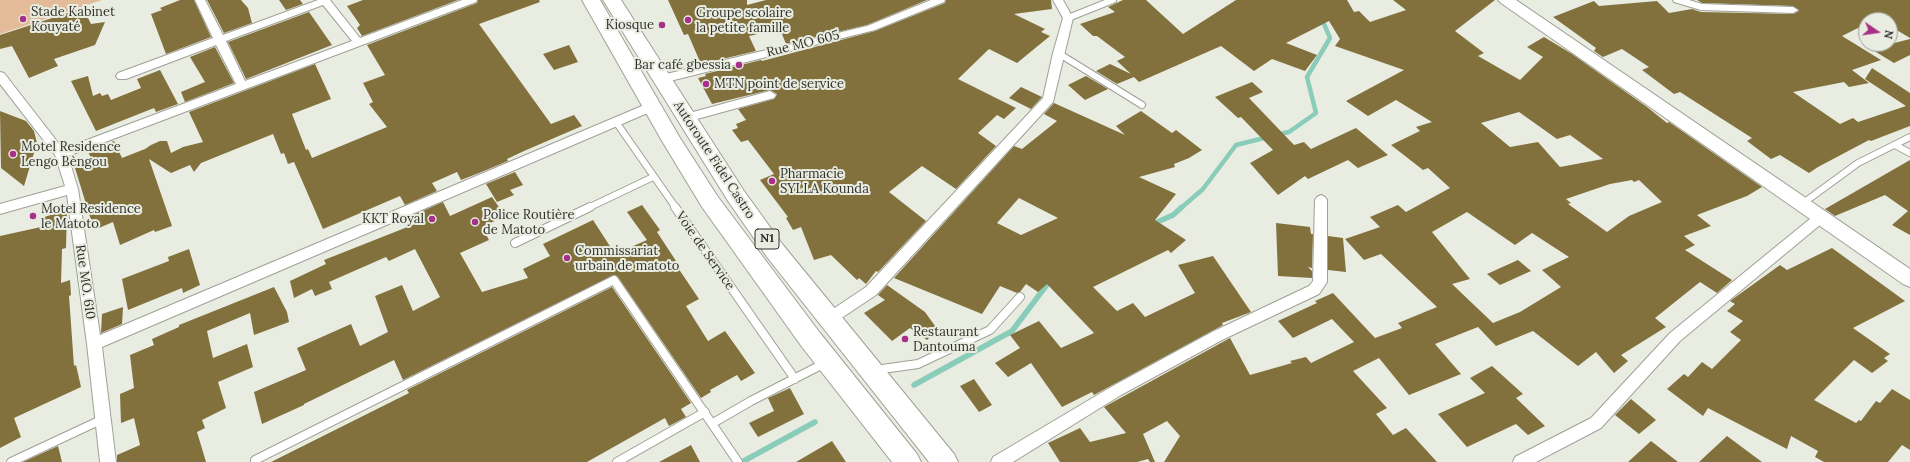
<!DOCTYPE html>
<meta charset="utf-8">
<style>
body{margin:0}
#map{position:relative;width:1910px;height:462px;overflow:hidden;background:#e9ece0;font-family:Lora,serif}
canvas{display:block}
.north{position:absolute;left:1858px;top:12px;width:40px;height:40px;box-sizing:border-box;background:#e9ece0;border:1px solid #9fa198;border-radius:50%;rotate:103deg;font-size:11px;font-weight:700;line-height:16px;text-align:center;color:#30312c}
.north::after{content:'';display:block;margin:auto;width:14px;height:18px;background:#a73088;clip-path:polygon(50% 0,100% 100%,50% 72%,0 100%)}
</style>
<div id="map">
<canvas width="1910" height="462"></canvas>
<div class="north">N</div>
</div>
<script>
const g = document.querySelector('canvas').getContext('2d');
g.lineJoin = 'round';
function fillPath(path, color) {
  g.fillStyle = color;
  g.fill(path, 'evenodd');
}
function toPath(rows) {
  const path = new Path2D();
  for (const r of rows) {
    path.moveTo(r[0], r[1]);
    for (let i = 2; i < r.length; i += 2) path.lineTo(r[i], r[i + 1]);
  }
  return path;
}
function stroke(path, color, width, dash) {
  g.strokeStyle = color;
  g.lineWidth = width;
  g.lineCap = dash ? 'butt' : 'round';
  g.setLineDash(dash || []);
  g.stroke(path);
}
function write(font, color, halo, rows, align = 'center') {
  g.font = font + ' Lora,serif';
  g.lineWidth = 4;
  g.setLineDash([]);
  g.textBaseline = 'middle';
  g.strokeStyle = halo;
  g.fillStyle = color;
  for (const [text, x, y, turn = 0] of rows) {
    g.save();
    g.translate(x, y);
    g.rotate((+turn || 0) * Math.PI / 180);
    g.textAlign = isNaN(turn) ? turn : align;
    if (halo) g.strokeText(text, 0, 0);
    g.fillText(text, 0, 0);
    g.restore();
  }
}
fillPath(toPath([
 [0,0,102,0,0,34]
]), '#e3bb98');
stroke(toPath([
 [1277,135,1289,132,1316,113,1307,77,1330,38,1322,19],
 [1181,208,1203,189,1236,145,1268,137]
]), '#89ccb9', 4.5);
stroke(toPath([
 [1153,224,1173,215,1182,207],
 [914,385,1012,331,1049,282],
 [742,462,815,422]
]), '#89ccb9', 5.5);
fillPath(toPath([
 [180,0,194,0,211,37,166,54,151,14,162,10,160,8],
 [207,0,241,0,248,8,252,23,224,33],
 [279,0,300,0,303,4,286,10],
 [363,0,458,0,362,36,357,28,360,25,347,6],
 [478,0,539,0,540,2,479,24,551,124,574,115,582,126,524,151,507,159,508,161,479,173,461,180,457,172,432,183,437,191,405,205,400,196,323,229,294,162,288,164,284,153,281,154,273,134,201,163,194,172,190,165,171,173,149,159,172,226,155,232,154,230,120,245,113,222,94,230,75,168,92,161,88,151,114,141,122,158,145,149,151,145,160,141,167,141,171,153,183,147,203,142,189,112,315,64,331,99,292,114,306,150,308,149,312,158,387,127,369,104,373,102,363,83,385,75,367,45,477,3],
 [668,0,747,0,747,5,766,0,927,0,867,25,786,44,780,29,749,36,756,51,701,64,688,34,684,35],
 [946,0,1051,0,1052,9,1014,14,1045,29,1041,32,1050,36,1017,63,989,49,958,79,1016,108,1004,119,997,115,978,133,996,146,956,189,922,166,889,192,926,221,878,272,876,271,866,284,859,278,857,280,831,255,814,260,801,227,793,230,786,218,788,217,760,180,774,174,748,140,741,142,732,130,738,128,736,124,746,120,738,109,774,99,777,94,770,90,712,104,698,78,706,76,705,74,761,60,762,61,875,31,945,3],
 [1123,0,1146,0,1183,34,1236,0,1347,0,1354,12,1359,11,1370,22,1406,10,1393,0,1495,0,1455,31,1484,53,1478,56,1520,80,1543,57,1527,47,1544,37,1572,54,1647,107,1667,123,1669,122,1762,187,1747,196,1697,215,1711,226,1684,236,1695,245,1685,250,1732,280,1717,293,1700,282,1655,318,1666,327,1621,355,1628,361,1614,373,1596,352,1578,366,1533,331,1496,346,1478,327,1435,344,1461,374,1409,395,1379,358,1353,371,1387,408,1376,414,1393,435,1406,428,1437,462,1164,462,1180,436,1167,421,1143,434,1155,462,1150,462,1148,459,1137,462,1060,462,1048,443,1080,428,1090,442,1126,433,1104,407,1230,338,1250,375,1292,363,1290,361,1306,357,1311,363,1354,342,1332,319,1293,338,1278,321,1317,303,1315,301,1333,293,1375,338,1402,328,1398,323,1437,307,1381,254,1364,260,1345,239,1380,227,1370,217,1398,205,1406,212,1450,188,1428,168,1423,170,1391,145,1420,131,1416,127,1432,122,1396,100,1368,116,1346,101,1404,70,1335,46,1340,39,1329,21,1286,43,1317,55,1305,71,1272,59,1254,71,1221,46,1139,82,1134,77,1117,84,1096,71,1110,64,1131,74,1117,61,1125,57,1097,36,1093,36,1080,24,1115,12,1108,7],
 [1519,112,1557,139,1570,135,1603,159,1560,167,1538,142,1510,147,1481,123],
 [1632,180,1634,182,1639,180,1662,202,1629,216,1607,232,1568,204,1571,203,1566,199,1610,184],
 [1467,212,1515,245,1532,233,1569,257,1542,270,1561,287,1520,312,1493,323,1452,284,1470,279,1432,232],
 [1697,0,1910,0,1910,38,1890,26,1890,20,1881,20,1878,18,1866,20,1866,24,1842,36,1881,60,1852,70,1869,83,1849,87,1844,82,1793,92,1840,124,1853,118,1858,122,1906,106,1865,79,1872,68,1910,93,1910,126,1871,141,1869,140,1818,167,1809,173,1780,155,1771,159,1747,141,1752,138,1680,92,1674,94,1642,70,1649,67,1622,49,1603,57,1594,51,1596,48,1553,17,1594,1,1599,6,1657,1,1669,13,1692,9,1701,12,1793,14,1799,11,1793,6,1702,3],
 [83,8,91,24,105,22,95,45,54,59,58,66,29,78,12,46,0,49,0,35],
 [309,12,332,45,246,79,228,42],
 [1910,39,1910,55,1894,63,1871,49],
 [569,45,578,62,554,70,543,54],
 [215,47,234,83,185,102,181,92,205,82,190,57],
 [160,70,178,104,156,112,154,108,96,131,71,81,88,76,93,96,100,93,102,96,108,94,111,100,141,88,137,79],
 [1086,76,1108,89,1085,100,1068,85],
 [1252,82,1263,92,1249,98,1294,145,1304,142,1311,149,1356,128,1388,155,1358,168,1348,160,1308,179,1305,176,1278,195,1250,163,1273,150,1241,117,1238,118,1215,97],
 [1021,87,1042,97,1031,109,1009,98],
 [1054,103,1125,135,1116,126,1141,111,1172,133,1176,130,1202,150,1189,158,1174,164,1175,167,1139,177,1176,194,1155,220,1186,240,1171,253,1168,250,1093,287,1117,311,1133,303,1145,317,1195,293,1178,265,1213,256,1251,312,1222,323,1223,325,1094,395,1092,392,1062,407,1031,363,1008,377,995,363,1020,348,1010,335,1039,321,1061,348,1094,333,1047,284,1038,292,1026,284,1020,292,1017,293,1000,286,982,314,894,278,1014,146,1022,149,1057,121,1044,114],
 [1019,198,1058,218,1021,235,997,223],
 [0,111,26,121,34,131,37,143,24,186,1,168],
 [1910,160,1910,235,1892,225,1908,211,1885,195,1835,216,1825,209],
 [515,172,523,185,510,190,514,195,497,202,486,184],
 [492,197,505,216,482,227,489,240,460,253,482,292,528,278,523,269,550,256,543,244,593,220,615,254,647,240,627,212,642,205,660,230,657,232,676,261,674,262,699,299,686,306,708,341,725,331,755,373,741,381,737,375,710,390,711,392,701,398,618,277,614,275,403,380,394,360,304,404,304,405,262,424,254,392,306,370,297,348,351,324,360,346,388,332,375,296,402,285,413,311,440,297,415,249,389,261,386,257,329,282,332,289,315,296,312,289,294,298,290,281,326,264,324,260,415,224,411,216,443,202,450,216],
 [67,210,66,248,62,249,61,283,70,280,71,295,69,296,74,366,76,365,81,387,14,418,21,437,0,448,0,236,41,227,41,218],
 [1276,223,1310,227,1311,234,1313,234,1312,268,1308,267,1312,271,1312,278,1278,276],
 [1328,236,1343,238,1346,272,1328,270],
 [1832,248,1905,301,1853,328,1890,354,1884,358,1888,361,1872,373,1854,360,1814,400,1856,423,1859,420,1861,421,1876,401,1880,403,1892,389,1910,400,1910,450,1902,445,1888,462,1824,462,1815,457,1818,451,1791,436,1787,449,1708,408,1703,416,1667,389,1684,374,1688,377,1702,362,1712,369,1741,340,1730,332,1743,321,1727,311,1735,304,1730,301,1780,265,1787,270],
 [189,249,200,285,183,293,182,288,128,310,122,279,169,261,168,257],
 [1518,260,1531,271,1500,285,1487,274],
 [887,285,925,312,938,330,927,340,910,328,892,341,864,313,885,300,878,295],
 [274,287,287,312,289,322,254,335,250,313,207,331,213,358,247,344,253,367,218,382,226,408,202,420,205,428,197,432,206,462,117,462,117,455,140,445,134,418,121,423,120,394,134,388,130,355,154,345,152,339,179,327,179,325],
 [612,287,691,403,681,409,686,417,669,426,665,418,587,462,271,462,409,393,407,390],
 [123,307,122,324,101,333,102,314],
 [1492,366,1523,394,1516,398,1545,426,1528,435,1516,424,1467,447,1438,414,1485,393,1470,378],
 [974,379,992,405,979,412,960,386],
 [790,388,804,414,758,437,749,423,774,411,768,398],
 [1631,399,1656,420,1639,434,1615,415],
 [1727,436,1762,462,1699,462],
 [832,441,846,462,796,462],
 [1651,441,1678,462,1628,462],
 [691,445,700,462,659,462],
 [58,446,62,462,23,462]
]), '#82713d');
const laneFar1 = toPath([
 [1068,18,1113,0],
 [1058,53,1142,105],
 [616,122,676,208],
 [1895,145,1910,153],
 [1802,204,1858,163,1910,137],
 [588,208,653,177]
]);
const lane = toPath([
 [675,207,795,379],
 [515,243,590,207],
 [875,370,918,364,990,330,1020,297],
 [713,423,751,401,825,363],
 [11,462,103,419],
 [255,462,255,460,614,280,738,462],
 [617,462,705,412]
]);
const street = toPath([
 [195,0,205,0,223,35,318,0,330,0,360,38,462,0,477,0,476,2,68,156,78,189,100,335,649,103,653,102,659,106,657,109,102,347,116,462,100,462,87,344,67,195,0,214,0,204,65,186,55,155,0,84,0,72,4,73,63,149,236,84,216,45,126,79,118,79,116,76,118,73,213,38,195,0],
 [323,5,352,41,245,81,226,41,323,5],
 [931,0,945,0,944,2,875,30,662,83,656,79,662,75,867,26,931,0],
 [1053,0,1063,0,1073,18,1053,102,876,295,834,323,829,325,824,323,822,319,824,315,866,287,1043,98,1053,53,1063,18,1053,0],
 [1673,0,1689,0,1702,4,1793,7,1798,10,1793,13,1701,10,1674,2,1673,0],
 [770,91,776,95,774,98,686,122,682,121,680,118,682,115,770,91],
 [1321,195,1325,197,1327,200,1327,282,1319,294,1222,340,1121,395,1013,462,991,462,993,457,1111,387,1212,332,1309,286,1313,281,1315,200,1317,197,1321,195],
 [1821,212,1826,214,1827,217,1826,220,1680,341,1601,428,1536,462,1513,462,1515,457,1591,418,1670,333,1816,214,1821,212]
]);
const secondary = toPath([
 [1498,0,1516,0,1910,269,1910,287,1903,284,1501,3,1498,0]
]);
const highway = toPath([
 [582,0,600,0,680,138,718,197,820,333,917,454,921,462,892,462,802,347,702,207,662,141,582,0],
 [603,0,621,0,744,191,783,245,954,454,958,462,929,462,767,257,728,201,603,0]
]);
stroke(laneFar1, '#9ea196', 8);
stroke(lane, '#9ea196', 10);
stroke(street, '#9ea196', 2);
stroke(secondary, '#9ea196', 2);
stroke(highway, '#9ea196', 2);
stroke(laneFar1, '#fff', 6);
stroke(lane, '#fff', 8);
fillPath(street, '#fff');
fillPath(secondary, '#fff');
fillPath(highway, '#fff');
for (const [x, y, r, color] of [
 [23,19,4,"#a73088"],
 [688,20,4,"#a73088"],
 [662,25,4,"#a73088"],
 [739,65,4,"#a73088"],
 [706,84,4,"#a73088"],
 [13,154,4,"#a73088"],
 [772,181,4,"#a73088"],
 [33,216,4,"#a73088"],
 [432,219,4,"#a73088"],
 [475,222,4,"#a73088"],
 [567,258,4,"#a73088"],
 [905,339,4,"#a73088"]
]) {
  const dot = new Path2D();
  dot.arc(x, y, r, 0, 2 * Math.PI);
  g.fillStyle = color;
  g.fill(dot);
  stroke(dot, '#e9ece0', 1.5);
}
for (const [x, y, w] of [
 [767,239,24]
]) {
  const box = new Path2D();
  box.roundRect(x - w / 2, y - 10, w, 20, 3);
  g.fillStyle = '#e9ece0';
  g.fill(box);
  stroke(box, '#30312c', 1);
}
write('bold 12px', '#30312c', null, [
 ["N1",767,239]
]);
write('13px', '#30312c', '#e9ece0', [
 ["Stade Kabinet",31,12],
 ["Kouyaté",31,27],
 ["Groupe scolaire",696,13],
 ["la petite famille",696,28],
 ["Kiosque",654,25,"right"],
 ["Bar café gbessia",731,65,"right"],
 ["MTN point de service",714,84],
 ["Motel Residence",21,147],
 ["Lengo Bèngou",21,162],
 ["Pharmacie",780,174],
 ["SYLLA Kounda",780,189],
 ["Motel Residence",41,209],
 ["le Matoto",41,224],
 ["Police Routière",483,215],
 ["de Matoto",483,230],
 ["KKT Royal",424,219,"right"],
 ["Commissariat",575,251],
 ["urbain de matoto",575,266],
 ["Restaurant",913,332],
 ["Dantouma",913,347]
], 'left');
write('13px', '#30312c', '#e9ece0', [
 ["Rue MO 605",803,44,-14],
 ["Autoroute Fidel Castro",714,160,57],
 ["Voie de Service",705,251,55],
 ["Rue MO. 610",85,282,82]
]);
</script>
